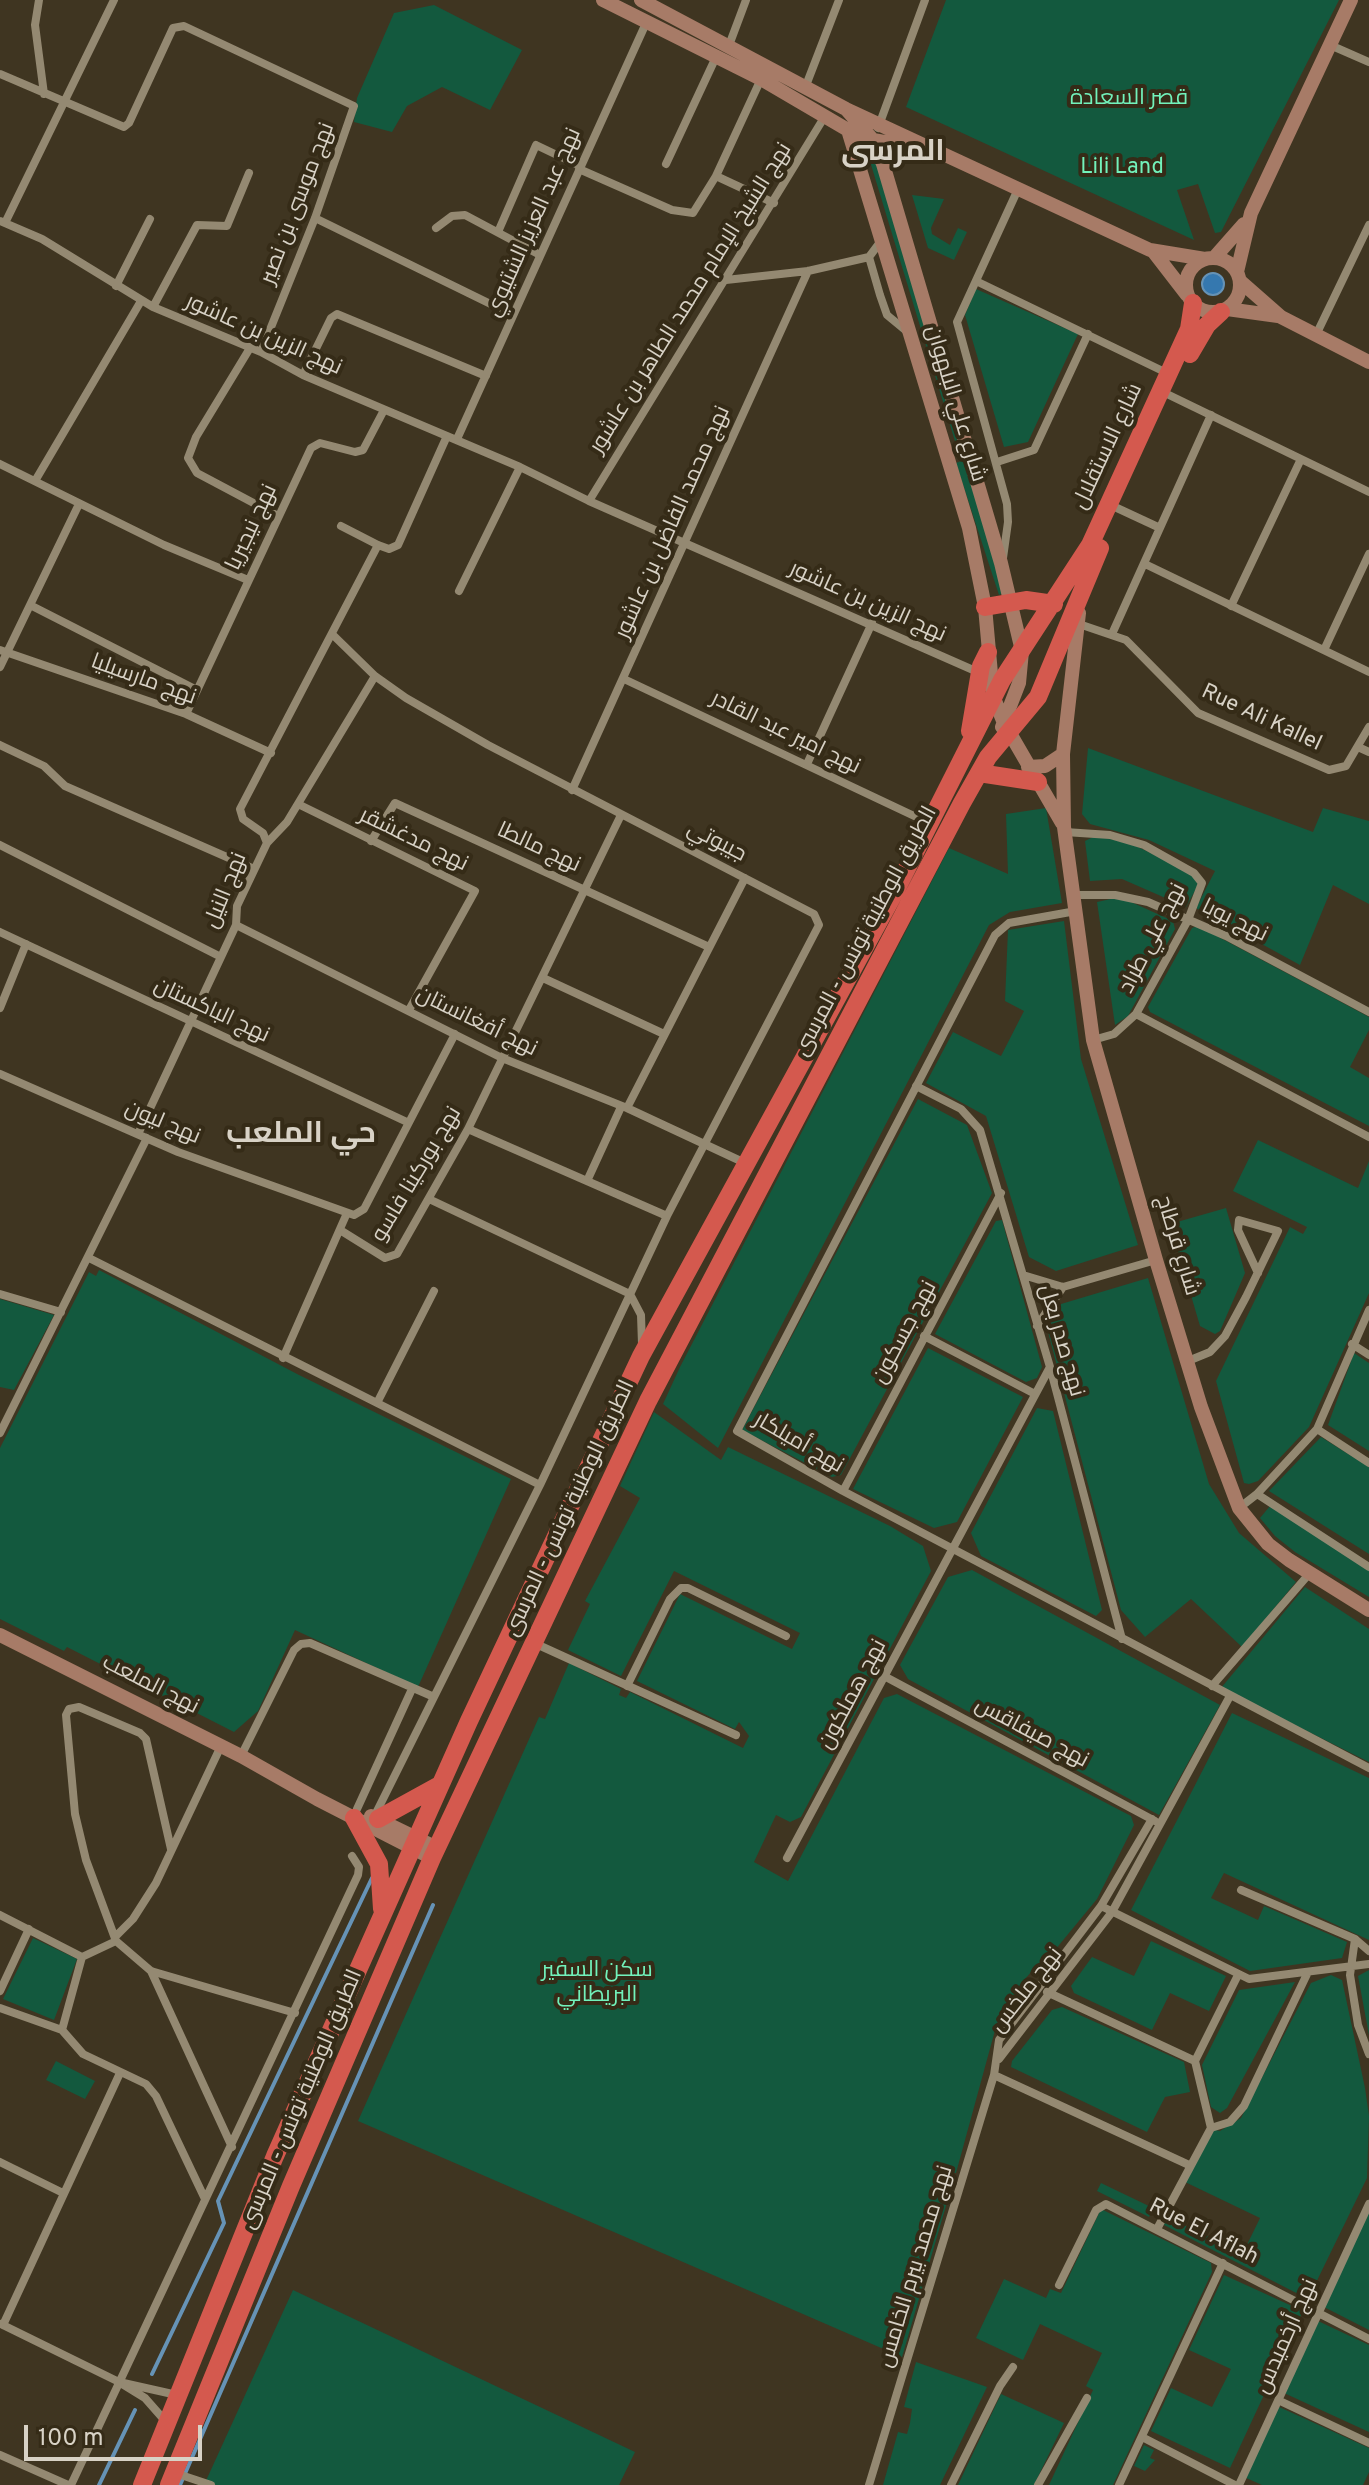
<!DOCTYPE html>
<meta charset="utf-8">
<style>
body{margin:0}
#map{position:relative;width:1369px;height:2485px;overflow:hidden;background:#3f3521;font-family:Overpass,sans-serif}
canvas{display:block}
.scale{position:absolute;left:24px;top:2425px;width:178px;height:36px;box-sizing:border-box;border:4px solid #d8d2c6;border-top:0;padding-left:10px;font-size:24px;line-height:28px;white-space:nowrap;color:#d8d2c6;-webkit-text-stroke:6px #352b17;paint-order:stroke}
</style>
<div id="map">
<canvas width="1369" height="2485"></canvas>
<div class="scale">100 m</div>
</div>
<script>
const g = document.querySelector('canvas').getContext('2d');
g.lineJoin = 'round';
function fillPath(path, color) {
  g.fillStyle = color;
  g.fill(path, 'evenodd');
}
function toPath(rows) {
  const path = new Path2D();
  for (const r of rows) {
    if (r.length === 3) {
      path.moveTo(r[0] + r[2], r[1]);
      path.arc(r[0], r[1], r[2], 0, 2 * Math.PI);
      continue;
    }
    path.moveTo(r[0], r[1]);
    for (let i = 2; i < r.length; i += 2) path.lineTo(r[i], r[i + 1]);
  }
  return path;
}
function stroke(path, color, width, dash) {
  g.strokeStyle = color;
  g.lineWidth = width;
  g.lineCap = dash ? 'butt' : 'round';
  g.setLineDash(dash || []);
  g.stroke(path);
}
function write(font, color, halo, rows, align = 'center') {
  g.font = font + ' Overpass,Cairo,sans-serif';
  g.lineWidth = 8;
  g.setLineDash([]);
  g.textBaseline = 'middle';
  g.strokeStyle = halo;
  g.fillStyle = color;
  for (const [text, x, y, turn = 0] of rows) {
    g.save();
    g.translate(x, y);
    g.rotate((+turn || 0) * Math.PI / 180);
    g.textAlign = isNaN(turn) ? turn : align;
    if (halo) g.strokeText(text, 0, 0);
    g.fillText(text, 0, 0);
    g.restore();
  }
}
fillPath(toPath([
 [946,0,1339,0,1221,232,1215,233,1198,184,1177,190,1194,240,906,107],
 [434,5,522,50,490,110,442,87,407,106,392,132,354,122,357,98,394,13],
 [869,148,877,154,1004,592,999,595,956,463,961,461,869,158,864,159,863,153],
 [912,195,944,199,931,228,932,234,950,245,958,228,967,232,954,260,928,248],
 [976,289,1078,334,1028,442,1004,447,965,315],
 [1088,748,1313,832,1323,808,1369,821,1369,904,1333,885,1300,965,1196,908,1215,871,1149,840,1090,824,1082,814],
 [1046,808,1062,903,1010,912,989,925,718,1448,663,1404,680,1367,949,848,1008,874,1006,814],
 [1095,836,1130,843,1202,878,1186,907,1122,879,1090,881,1085,841],
 [1120,897,1173,921,1175,929,1128,1016,1115,1025,1097,902],
 [1064,921,1081,1059,1138,1245,1056,1271,1029,1257,986,1116,926,1083,953,1032,1001,1056,1024,1011,1005,1001,1008,930],
 [1198,926,1369,1017,1369,1030,1350,1067,1369,1078,1369,1126,1150,1012,1148,1007,1192,928],
 [918,1099,967,1125,992,1193,841,1475,832,1477,742,1430],
 [1258,1140,1358,1188,1369,1161,1369,1293,1309,1427,1258,1481,1249,1484,1244,1483,1216,1381,1290,1227,1303,1234,1307,1227,1233,1191],
 [1226,1208,1245,1273,1220,1331,1215,1334,1200,1326,1170,1224],
 [1002,1220,1042,1367,1037,1378,1026,1382,935,1334,996,1221],
 [99,1270,299,1375,511,1479,418,1687,295,1630,258,1711,234,1732,67,1647,64,1651,0,1619,0,1448,89,1272,96,1276],
 [1148,1278,1209,1484,1239,1533,1296,1582,1242,1647,1191,1599,1145,1637,1121,1610,1047,1328,1061,1304],
 [0,1299,54,1315,14,1390,0,1387],
 [928,1348,1023,1397,957,1522,934,1528,853,1489],
 [1354,1353,1369,1363,1369,1451,1328,1425],
 [1037,1408,1053,1411,1102,1610,1096,1616,981,1556,971,1533],
 [654,1412,721,1460,728,1447,890,1526,923,1546,931,1571,801,1817,790,1822,776,1815,754,1862,788,1881,884,1698,897,1694,1131,1816,1134,1825,1097,1899,1036,1973,1032,1971,1025,1979,1029,1982,997,2023,956,2173,950,2172,946,2186,950,2192,902,2357,358,2121,539,1717,545,1719,569,1663,621,1689,619,1695,626,1698,630,1692,743,1748,749,1736,739,1722,735,1729,637,1681,680,1594,792,1649,800,1633,674,1571,621,1676,568,1650,590,1604,585,1601,640,1498,620,1486],
 [1321,1437,1369,1467,1369,1554,1269,1491],
 [1270,1506,1369,1570,1369,1597,1295,1552,1275,1536,1260,1518],
 [972,1570,1220,1705,1159,1815,908,1679,900,1665,948,1577],
 [1305,1587,1369,1629,1369,1762,1221,1688],
 [1232,1713,1369,1778,1369,1940,1224,1873,1211,1898,1258,1920,1264,1906,1347,1942,1342,1958,1250,1971,1131,1910],
 [33,1938,77,1959,54,2020,3,1999],
 [1151,1941,1226,1976,1209,2011,1170,1993,1152,2030,1074,1993,1071,1986,1092,1957,1134,1976],
 [1369,1970,1369,2035,1358,1976],
 [1331,1975,1342,1980,1365,2088,1369,2116,1367,2178,1308,2299,1164,2225,1167,2217,1243,2253,1260,2218,1185,2182,1211,2129,1220,2131,1241,2118,1311,1983],
 [1295,1982,1227,2108,1220,2113,1211,2107,1202,2065,1239,1990],
 [1062,2007,1184,2062,1190,2092,1165,2097,1147,2132,1011,2067,1012,2061,1052,2010],
 [56,2061,95,2081,85,2099,46,2080],
 [1101,2183,1153,2208,1149,2217,1097,2191],
 [1101,2209,1211,2263,1212,2272,1113,2485,1049,2485,1093,2390,1086,2386,1102,2353,1040,2324,1023,2360,976,2338,1004,2279,1046,2298,1050,2289,1061,2293],
 [1369,2211,1369,2330,1324,2307],
 [1224,2275,1303,2311,1230,2468,1151,2431,1171,2388,1212,2407,1231,2369,1189,2350],
 [293,2290,635,2452,619,2485,204,2485],
 [1318,2321,1369,2345,1369,2432,1284,2393],
 [916,2362,987,2387,940,2485,883,2485,898,2432,907,2434,910,2423,912,2409,904,2407],
 [1001,2394,1064,2423,1034,2485,958,2485],
 [1277,2406,1369,2448,1369,2472,1363,2485,1262,2485,1244,2477],
 [1144,2445,1154,2450,1150,2458,1155,2460,1145,2471,1134,2466]
]), '#13593e');
const water = toPath([
 [1213,284,11]
]);
fillPath(water, '#3578af');
stroke(water, '#6693b6', 2);
stroke(toPath([
 [152,2374,224,2223,218,2201,372,1878],
 [99,2485,135,2410],
 [180,2485,433,1905]
]), '#6693b6', 4);
stroke(toPath([
 [39,0,35,25,44,94],
 [1330,45,1369,62],
 [728,48,746,0],
 [0,74,124,127,129,123,173,28,184,26,354,106,315,218,261,352],
 [805,88,839,0],
 [878,128,925,0],
 [666,164,716,57],
 [579,169,672,210,693,213,716,176,761,79],
 [716,176,774,203],
 [315,218,513,315],
 [0,221,42,239,153,307,261,352,303,375,520,467,589,501,980,673],
 [5,223,114,0],
 [436,228,452,216,465,215,540,255],
 [498,232,536,145,580,166],
 [881,241,869,257,880,295,887,315,910,334],
 [726,280,808,271,869,257],
 [976,281,1169,374],
 [116,286,150,219],
 [153,307,197,225,227,226,249,173],
 [1316,335,1369,225],
 [250,348,196,437,188,458,197,473,278,516],
 [303,375,331,318,337,314,486,376],
 [1169,395,1369,492],
 [457,439,647,21],
 [997,462,1034,450,1088,334],
 [0,464,164,545,248,580],
 [35,481,141,301],
 [589,501,825,116],
 [1117,508,1160,528],
 [341,526,378,545,389,549,398,545,447,436],
 [1003,558,1008,522,1007,504,957,322,1019,187],
 [1145,564,1369,672],
 [459,591,520,467],
 [32,606,197,690],
 [1231,606,1301,459],
 [1076,623,1126,640,1198,713,1329,770,1346,766,1369,727],
 [1112,634,1211,415],
 [333,635,375,676,406,698,488,745,814,914,819,925,667,1216,540,1485,374,1817],
 [0,650,186,714,271,753],
 [1324,650,1369,554],
 [0,667,79,504],
 [624,679,929,823],
 [186,714,311,448,320,443,355,452,363,450,384,410],
 [0,745,44,766,65,786,254,869],
 [1358,747,1369,752],
 [807,764,872,623],
 [572,790,808,271],
 [298,804,475,891,409,1010],
 [1065,832,1110,835,1144,845,1194,873,1202,883,1188,920,1136,1014,1114,1034,1093,1040],
 [371,841,395,803,709,947],
 [267,843,287,822,375,676],
 [0,845,219,956],
 [1073,895,1115,895,1148,902,1226,936,1369,1012],
 [1076,911,1009,923,995,935,737,1431,843,1491,1369,1768],
 [236,925,502,1058,627,1108,745,1163],
 [0,932,407,1122],
 [543,978,664,1034],
 [0,1008,26,944],
 [1136,1014,1369,1137],
 [0,1074,178,1152,354,1215,364,1209,455,1034],
 [916,1086,961,1109,980,1130,1050,1367,1122,1639],
 [627,1108,745,878],
 [468,1129,667,1216],
 [138,1134,236,925,237,906,267,843,263,833,243,819,240,809,378,545],
 [587,1181,621,1107],
 [429,1199,630,1294,641,1315,642,1344],
 [340,1230,385,1258,397,1254,468,1129,621,815],
 [89,1258,540,1485],
 [1023,1275,1063,1287,1156,1260],
 [0,1294,61,1312],
 [1037,1326,1063,1287],
 [924,1336,1035,1394],
 [1352,1344,1369,1355],
 [283,1358,347,1213],
 [1188,1361,1210,1352,1225,1336,1246,1297,1278,1231,1239,1220,1238,1230,1258,1273],
 [377,1403,434,1291],
 [1317,1429,1369,1463],
 [0,1433,147,1138],
 [843,1491,1001,1193],
 [1257,1494,1369,1567],
 [1239,1508,1257,1494,1317,1429,1369,1310],
 [534,1643,736,1735],
 [884,1676,1155,1821],
 [627,1686,670,1599,681,1588,688,1588,786,1636],
 [1212,1686,1309,1574],
 [241,1756,294,1650,301,1644,310,1643,434,1697],
 [357,1809,412,1689],
 [171,1849,146,1739,140,1733,79,1707,69,1709,66,1715,75,1814,86,1860,116,1941,151,1971,295,2013],
 [787,1858,1050,1367],
 [1241,1890,1355,1939,1369,1951],
 [1101,1906,1249,1979,1369,1964],
 [0,1915,82,1957],
 [115,1937,133,1919,156,1883,221,1746],
 [1355,1939,1350,1975,1358,2025,1369,2054],
 [151,1971,232,2147],
 [0,1991,29,1929],
 [1047,1992,1195,2061],
 [0,2008,62,2030,83,2054,146,2084,156,2096,205,2199],
 [62,2030,82,1957,116,1941],
 [999,2059,1112,1912,1230,1696],
 [994,2075,1189,2165],
 [1211,2128,1230,2122,1244,2106,1308,1972],
 [0,2162,63,2193],
 [1157,2229,1211,2128,1195,2061,1238,1975],
 [1059,2285,1096,2210,1106,2204,1369,2339],
 [1,2324,119,2382],
 [3,2325,120,2073],
 [1280,2401,1369,2443],
 [167,2423,145,2398,119,2382,177,2395],
 [1142,2437,1235,2485],
 [0,2455,68,2485],
 [175,2473,211,2485],
 [71,2485,358,1875,359,1867,352,1856],
 [869,2485,994,2075,999,2040,1101,1906,1152,1819],
 [951,2485,1000,2386,1013,2367],
 [1038,2485,1087,2398],
 [1119,2485,1223,2263],
 [1239,2485,1369,2204]
]), '#948972', 8);
stroke(toPath([
 [603,0,761,79,848,130,873,140,924,149],
 [641,0,846,109,1150,250,1205,259],
 [846,109,873,140,883,164,1001,563,1022,651,1019,683,1002,727],
 [848,130,969,528,985,607,993,696,1004,723,1062,823],
 [1153,251,1187,295],
 [1213,285,27],
 [1214,258,1244,224],
 [1237,272,1251,213,1351,0],
 [1240,281,1281,317,1369,362],
 [1227,309,1278,316],
 [1079,613,1063,754,1064,827,1093,1040,1156,1260,1201,1407,1239,1508,1268,1544,1289,1560,1369,1610],
 [1028,767,1045,766,1063,754],
 [0,1635,241,1756,317,1799,432,1858],
 [371,1816,437,1848]
]), '#a77b67', 14);
stroke(toPath([
 [1190,354,1207,325,1221,312],
 [985,607,1026,600,1054,604],
 [970,731,981,666,988,652],
 [979,773,1038,782],
 [354,1818,379,1864,382,1909],
 [378,1819,438,1786],
 [142,2485,275,2156,469,1721,641,1356,895,892,1002,680,1090,545,1189,329,1193,303],
 [169,2485,291,2186,432,1858,648,1401,962,803,988,757,1038,697,1100,548]
]), '#d4594e', 18);
write('22px', '#72f2bb', '#352b17', [
 ["قصر السعادة",1129,100],
 ["Lili Land",1122,169],
 ["سكن السفير",597,1972],
 ["البريطاني",597,1997]
]);
write('22px', '#d8d2c6', '#352b17', [
 ["نهج موسى بن نصير",299,204,-69],
 ["نهج عبد العزيز الشتيوي",535,223,-66],
 ["نهج الشيخ الإمام محمد الطاهر بن عاشور",692,299,-58],
 ["نهج الزين بن عاشور",263,336,24],
 ["شارع علي البلهوان",954,404,73],
 ["شارع الاستقلال",1109,447,-65],
 ["نهج محمد الفاضل بن عاشور",674,523,-66],
 ["نهج نيجيريا",253,528,-65],
 ["نهج الزين بن عاشور",867,603,24],
 ["نهج مارسيليا",143,681,20],
 ["Rue Ali Kallel",1261,719,25],
 ["نهج امير عبد القادر",785,734,26],
 ["نهج مدغشقر",413,841,26],
 ["جيبوتي",716,843,27],
 ["نهج مالطا",538,849,25],
 ["نهج النيل",227,891,-68],
 ["نهج يوبا",1234,922,26],
 ["الطريق الوطنية تونس - المرسى",867,932,-62],
 ["نهج علي طراد",1154,939,-63],
 ["نهج الباكستان",211,1012,25],
 ["نهج أفغانستان",476,1023,26],
 ["نهج ليون",162,1124,23],
 ["نهج بوركينا فاسو",418,1175,-59],
 ["شارع قرطاج",1176,1246,73],
 ["نهج جسكون",906,1333,-62],
 ["نهج صدر بعل",1060,1341,74],
 ["نهج أميلكار",798,1444,30],
 ["الطريق الوطنية تونس - المرسى",571,1509,-65],
 ["نهج الملعب",150,1686,27],
 ["نهج هملكون",854,1695,-62],
 ["نهج صيفاقس",1031,1734,28],
 ["نهج ملخس",1028,1991,-52],
 ["الطريق الوطنية تونس - المرسى",303,2100,-67],
 ["Rue El Aflah",1203,2233,27],
 ["نهج محمد بيرم الخامس",917,2267,-73],
 ["نهج أرخميدس",1288,2337,-66]
]);
write('bold 30px', '#d8d2c6', '#352b17', [
 ["المرسى",893,154],
 ["حي الملعب",301,1136]
]);
</script>
